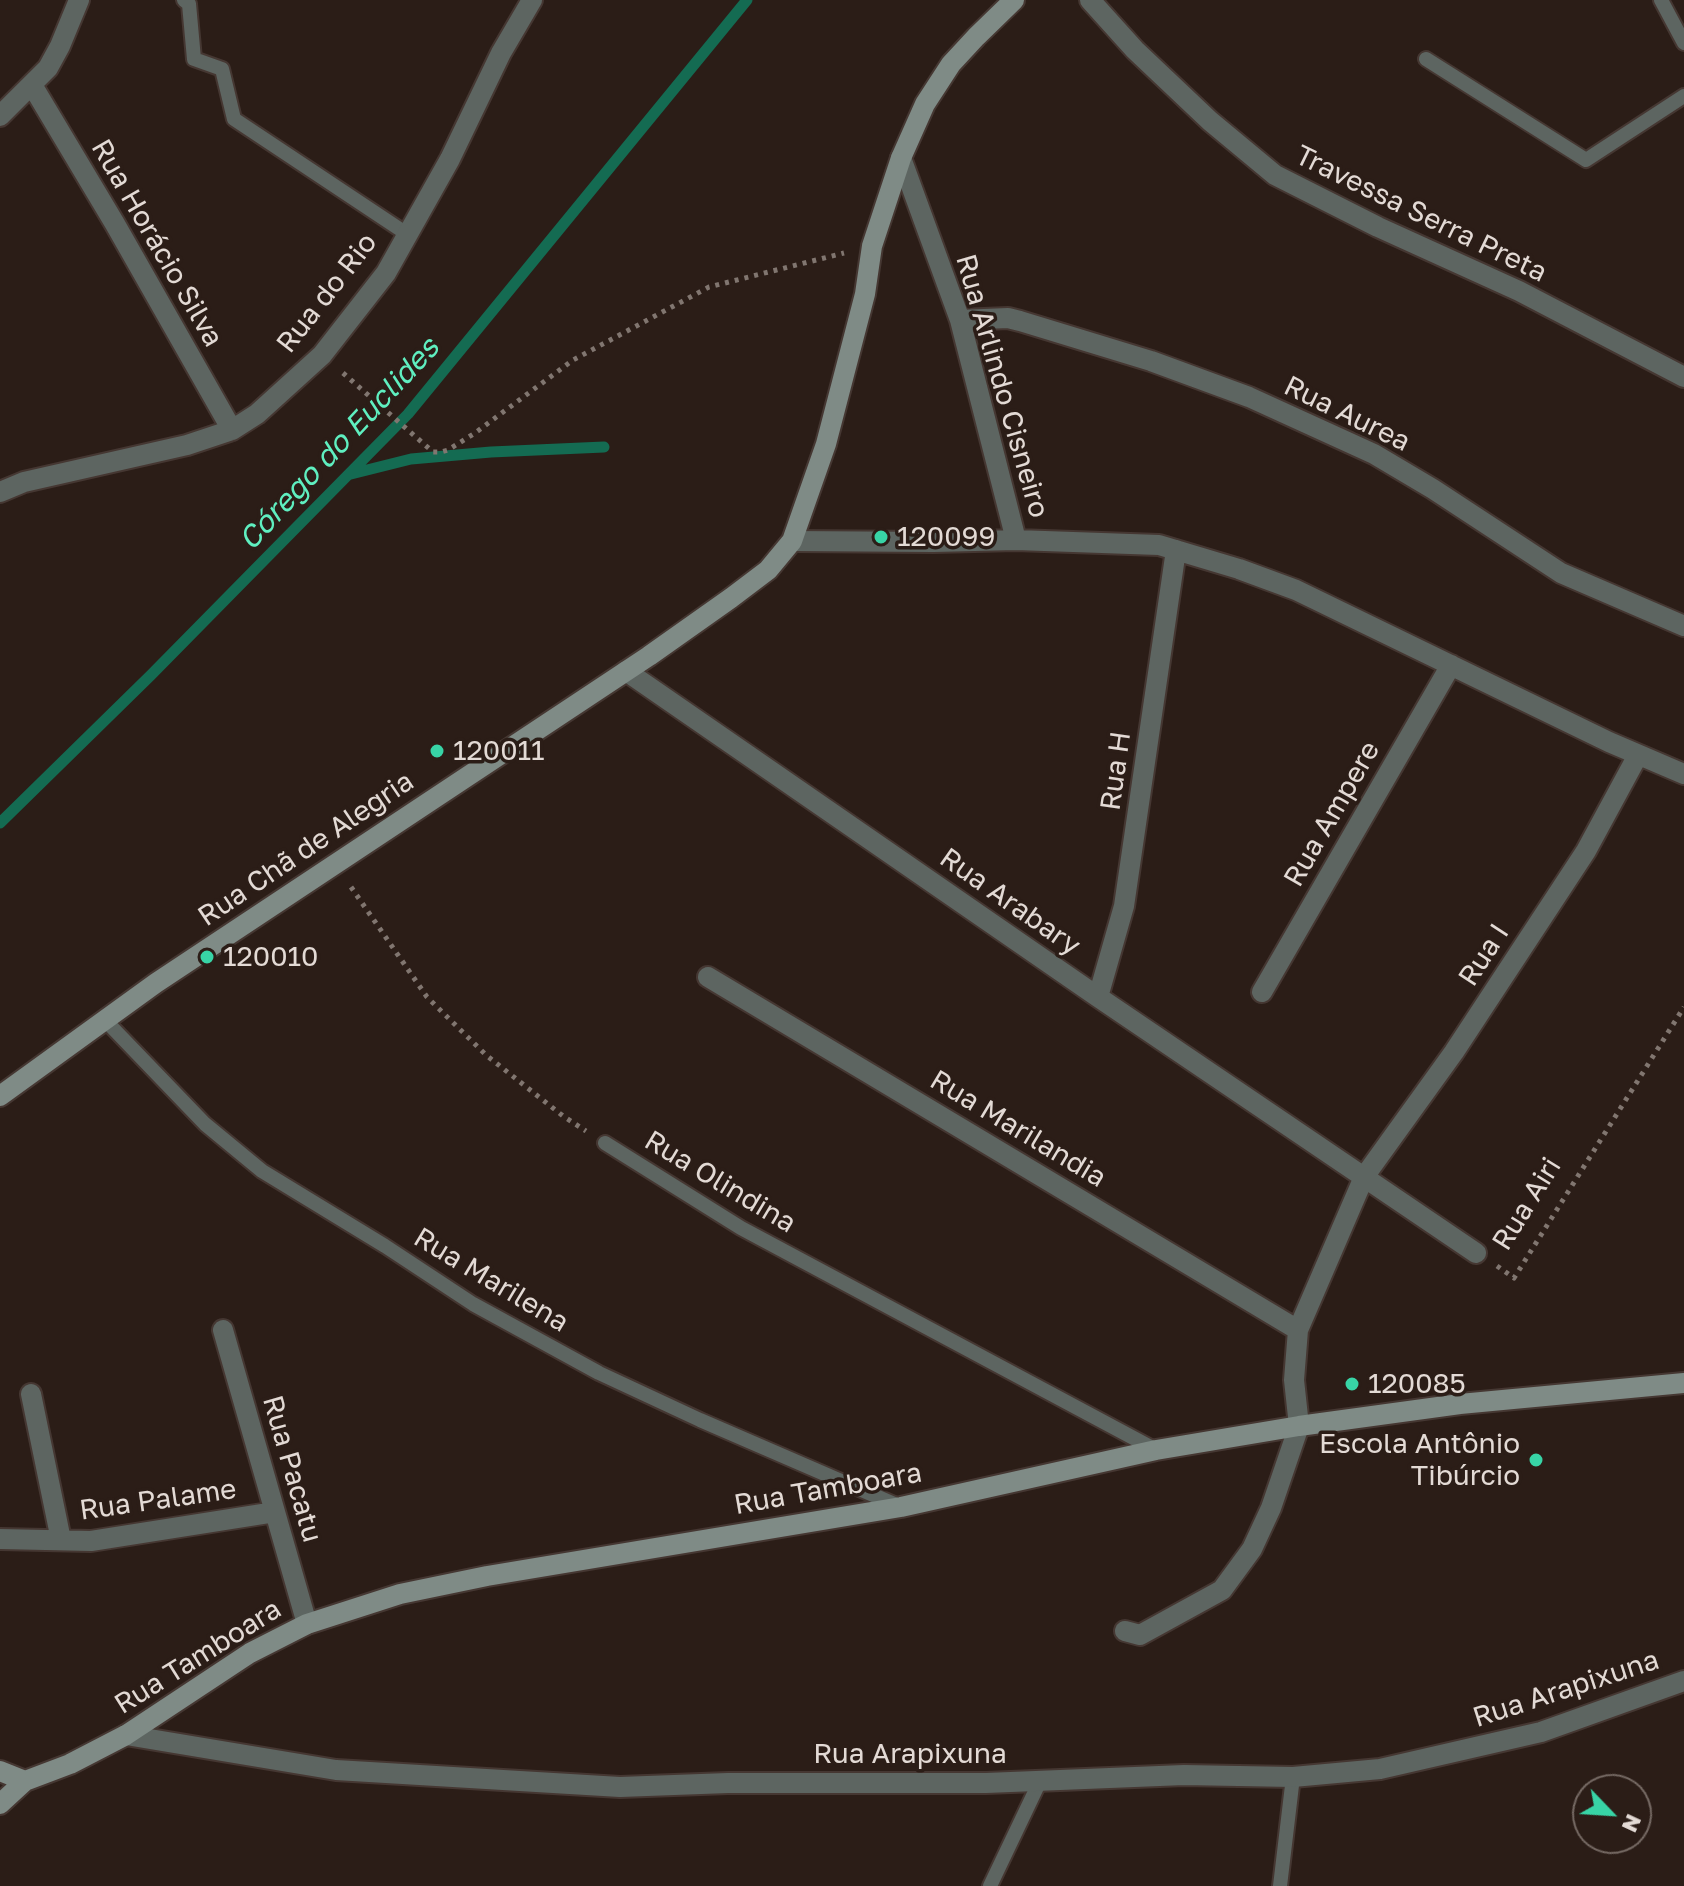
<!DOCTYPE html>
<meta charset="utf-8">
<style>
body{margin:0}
#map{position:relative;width:1684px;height:1886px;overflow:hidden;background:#2b1d17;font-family:"Golos Text",sans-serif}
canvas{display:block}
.north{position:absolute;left:1572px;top:1774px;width:80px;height:80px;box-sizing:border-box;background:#2b1d17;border:2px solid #756963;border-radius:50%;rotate:115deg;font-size:22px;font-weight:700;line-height:32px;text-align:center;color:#e3dad5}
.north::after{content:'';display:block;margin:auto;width:28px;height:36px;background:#38d4a6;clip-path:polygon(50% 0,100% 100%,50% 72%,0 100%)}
</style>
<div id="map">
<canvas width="1684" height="1886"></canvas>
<div class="north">N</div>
</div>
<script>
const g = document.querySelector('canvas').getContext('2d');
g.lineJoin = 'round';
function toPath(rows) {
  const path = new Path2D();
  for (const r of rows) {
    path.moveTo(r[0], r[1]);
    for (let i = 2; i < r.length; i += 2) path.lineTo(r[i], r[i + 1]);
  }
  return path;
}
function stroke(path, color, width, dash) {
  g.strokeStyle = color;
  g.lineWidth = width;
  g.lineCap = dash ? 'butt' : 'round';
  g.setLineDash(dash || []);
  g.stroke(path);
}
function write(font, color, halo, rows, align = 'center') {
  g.font = font + ' "Golos Text",sans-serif';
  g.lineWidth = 7;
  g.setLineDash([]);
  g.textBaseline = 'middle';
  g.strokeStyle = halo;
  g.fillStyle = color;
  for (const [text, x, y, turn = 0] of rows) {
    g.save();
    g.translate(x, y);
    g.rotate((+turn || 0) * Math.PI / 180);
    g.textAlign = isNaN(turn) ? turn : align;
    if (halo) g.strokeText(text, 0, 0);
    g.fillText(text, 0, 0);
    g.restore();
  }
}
stroke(toPath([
 [351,474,411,459,491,452,604,447],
 [0,823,151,675,408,414,747,0]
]), '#146b52', 11);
const lane = toPath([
 [184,0,189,4,194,59,222,69,234,119,407,234],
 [1661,0,1684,43],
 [1426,59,1586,160,1684,96],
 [105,1020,205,1124,262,1171,385,1246,473,1304,599,1373,700,1420,901,1507],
 [605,1143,741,1228,1156,1450],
 [990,1886,1040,1781],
 [1280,1886,1293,1777]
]);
const street = toPath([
 [1090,0,1135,50,1210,121,1275,175,1378,227,1519,291,1684,377],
 [32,85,115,224,232,430],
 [0,116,48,68,60,46,79,0],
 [901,158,960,320,1016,540],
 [960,320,1008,318,1020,321,1151,361,1249,397,1374,454,1433,489,1561,573,1684,626],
 [0,492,24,482,187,445,232,430,257,414,322,355,386,273,450,159,501,53,532,0],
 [792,541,933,542,1016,540,1159,545,1239,569,1296,590,1609,742,1684,774],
 [626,671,1098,997,1476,1253],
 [708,977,1298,1330],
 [1262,992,1451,665],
 [1098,997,1124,906,1176,550],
 [223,1330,307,1624],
 [31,1394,61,1540],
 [0,1539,91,1541,275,1512],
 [1125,1631,1140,1635,1222,1590,1252,1549,1271,1508,1299,1426,1294,1380,1298,1330,1364,1177,1454,1052,1586,851,1638,755],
 [126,1735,336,1770,620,1787,728,1783,986,1783,1184,1775,1293,1777,1380,1769,1541,1732,1684,1681]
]);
const secondary = toPath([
 [0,1096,156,983,649,656,731,598,768,570,792,541,826,444,865,294,872,246,901,158,925,104,951,64,976,37,1014,0],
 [0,1771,25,1781],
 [0,1804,25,1781,70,1764,126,1735,250,1653,307,1624,400,1594,487,1576,901,1507,1156,1450,1299,1426,1460,1404,1684,1383]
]);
stroke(lane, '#453732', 18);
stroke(street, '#453732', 24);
stroke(secondary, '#453732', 24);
stroke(toPath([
 [343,373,433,452,441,452,448,450,475,433,573,360,709,287,844,253],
 [351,887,427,997,486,1055,563,1116,586,1131],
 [1497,1266,1514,1278,1684,1007]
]), '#817670', 5, [4, 6]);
stroke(lane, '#5d6561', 14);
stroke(street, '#5d6561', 20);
stroke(secondary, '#7f8b86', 20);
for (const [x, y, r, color] of [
 [881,537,8,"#38d4a6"],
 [437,751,8,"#38d4a6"],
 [207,957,8,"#38d4a6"],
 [1352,1384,8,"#38d4a6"],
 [1536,1460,8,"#38d4a6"]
]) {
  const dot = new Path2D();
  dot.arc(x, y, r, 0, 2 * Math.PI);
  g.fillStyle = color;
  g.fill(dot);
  stroke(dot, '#2b1d17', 3);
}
write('28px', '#e3dad5', '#2b1d17', [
 ["Travessa Serra Preta",1421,214,26],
 ["Rua Horácio Silva",157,243,60],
 ["Rua do Rio",327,293,-52],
 ["Rua Arlindo Cisneiro",1002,386,74],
 ["Rua Aurea",1347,414,26],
 ["Rua H",1116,771,-82],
 ["Rua Ampere",1332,814,-60],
 ["Rua Chã de Alegria",306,849,-34],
 ["Rua Arabary",1010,902,35],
 ["Rua I",1484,955,-57],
 ["Rua Marilandia",1018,1129,31],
 ["Rua Olindina",720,1182,31],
 ["Rua Airi",1527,1204,-58],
 ["Rua Marilena",491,1280,31],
 ["Rua Pacatu",292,1469,74],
 ["Rua Tamboara",828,1489,-10],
 ["Rua Palame",158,1500,-8],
 ["Rua Tamboara",198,1657,-32],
 ["Rua Arapixuna",1566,1689,-18],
 ["Rua Arapixuna",910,1754]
]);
write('28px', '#e3dad5', '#2b1d17', [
 ["120099",897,537],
 ["120011",453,751],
 ["120010",223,957],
 ["120085",1368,1384],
 ["Escola Antônio",1520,1444,"right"],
 ["Tibúrcio",1520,1476,"right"]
], 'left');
write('italic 30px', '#5fefc0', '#2b1d17', [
 ["Córego do Euclides",339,444,-47]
]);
</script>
